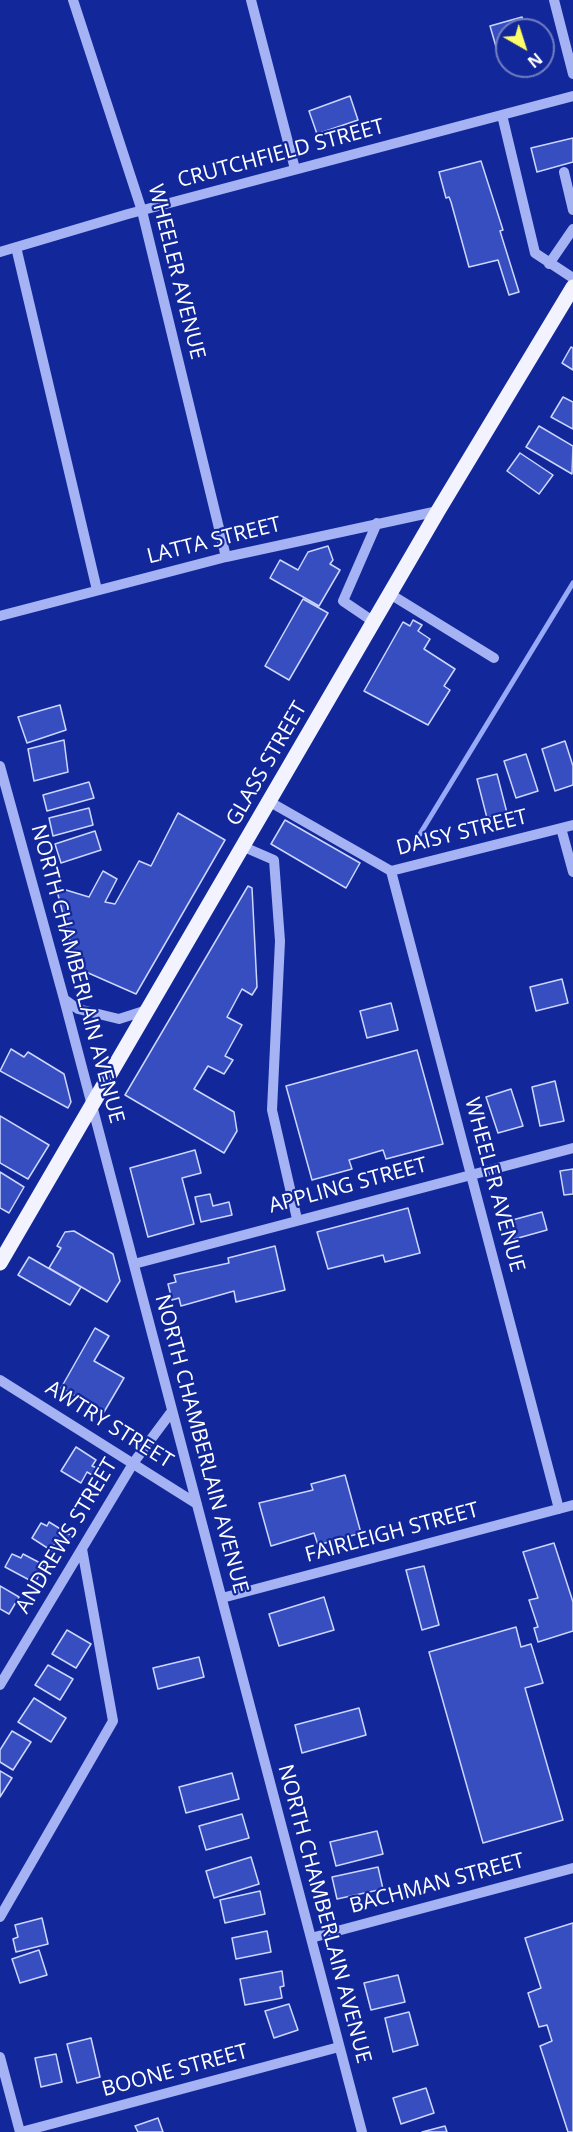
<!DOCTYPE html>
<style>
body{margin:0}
#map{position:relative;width:573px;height:2132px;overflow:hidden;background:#12289a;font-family:"Open Sans",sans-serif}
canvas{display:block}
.north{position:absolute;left:495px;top:18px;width:60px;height:60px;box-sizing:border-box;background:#12289a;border:2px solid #717ec2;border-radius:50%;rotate:141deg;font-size:16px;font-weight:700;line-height:24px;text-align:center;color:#fff}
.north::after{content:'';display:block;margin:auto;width:21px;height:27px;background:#fffd68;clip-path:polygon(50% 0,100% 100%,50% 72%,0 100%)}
</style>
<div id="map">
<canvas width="573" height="2132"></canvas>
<div class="north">N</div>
</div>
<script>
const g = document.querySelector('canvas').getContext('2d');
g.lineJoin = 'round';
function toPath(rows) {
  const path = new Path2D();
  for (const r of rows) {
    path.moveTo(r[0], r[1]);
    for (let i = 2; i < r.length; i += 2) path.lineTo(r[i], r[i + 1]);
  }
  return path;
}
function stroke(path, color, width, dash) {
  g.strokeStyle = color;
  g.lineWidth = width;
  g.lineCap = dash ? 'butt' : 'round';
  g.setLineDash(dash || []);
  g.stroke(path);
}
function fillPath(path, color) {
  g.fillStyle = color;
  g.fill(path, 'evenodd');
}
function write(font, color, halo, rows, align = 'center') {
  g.font = font + ' "Open Sans",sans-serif';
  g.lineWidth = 4.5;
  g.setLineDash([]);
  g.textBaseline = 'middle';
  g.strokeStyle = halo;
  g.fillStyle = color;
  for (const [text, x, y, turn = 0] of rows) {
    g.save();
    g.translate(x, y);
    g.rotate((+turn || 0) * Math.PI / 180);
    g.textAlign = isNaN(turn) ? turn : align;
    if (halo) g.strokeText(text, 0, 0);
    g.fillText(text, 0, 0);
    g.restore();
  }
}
stroke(toPath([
 [412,847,573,583]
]), '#97a9f7', 5);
const building = toPath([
 [522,17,526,30,507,30,507,47,497,50,490,26,522,17],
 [350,96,358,120,317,134,309,111,350,96],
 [573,138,573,162,537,172,531,148,573,138],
 [481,161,503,230,500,231,519,292,509,295,498,260,469,267,451,202,449,197,446,198,439,172,481,161],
 [571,347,573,348,573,370,562,363,571,347],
 [563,397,573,402,573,429,551,417,563,397],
 [539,426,573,446,572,474,526,447,539,426],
 [520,453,553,475,539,494,507,471,520,453],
 [328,546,333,560,330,564,340,570,319,606,270,578,280,560,298,570,308,552,328,546],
 [303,599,328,613,289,680,265,666,303,599],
 [413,620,422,625,418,631,430,639,424,649,455,669,444,686,450,690,428,725,364,691,403,622,410,626,413,620],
 [60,705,66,730,27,743,18,717,60,705],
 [64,740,68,772,34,781,28,749,64,740],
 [565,741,573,766,573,785,555,791,542,749,565,741],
 [526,754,538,791,516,798,504,761,526,754],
 [497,774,507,813,487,818,477,779,497,774],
 [89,782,94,798,47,811,43,795,89,782],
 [89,808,93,825,53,836,49,818,89,808],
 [178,813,225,840,136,994,77,968,56,887,89,897,103,871,117,879,105,902,115,904,139,861,151,866,178,813],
 [285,820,360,863,346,888,271,844,285,820],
 [95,831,101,850,61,863,55,844,95,831],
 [248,886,252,888,257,987,252,995,242,989,227,1017,242,1025,225,1056,233,1060,224,1074,208,1066,194,1089,234,1112,237,1131,224,1153,125,1095,248,886],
 [562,979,568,1003,536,1011,530,987,562,979],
 [391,1003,398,1030,367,1038,360,1011,391,1003],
 [11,1049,24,1057,28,1052,64,1074,71,1102,68,1108,0,1071,11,1049],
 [417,1050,443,1144,386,1159,383,1150,349,1160,352,1169,312,1180,286,1086,417,1050],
 [555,1081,564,1121,540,1126,532,1087,555,1081],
 [511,1089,523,1126,498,1133,486,1097,511,1089],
 [0,1116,49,1145,28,1179,0,1163,0,1116],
 [195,1150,201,1173,182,1178,194,1224,148,1237,130,1168,195,1150],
 [573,1169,573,1194,564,1195,560,1171,573,1169],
 [0,1172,24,1187,9,1213,0,1208,0,1172],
 [210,1194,213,1206,229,1202,232,1215,201,1222,195,1197,210,1194],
 [408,1208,420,1253,385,1262,383,1255,328,1269,317,1232,408,1208],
 [542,1212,547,1230,511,1240,505,1222,542,1212],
 [74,1231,113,1254,120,1281,107,1302,49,1268,61,1248,57,1246,65,1232,74,1231],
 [275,1246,285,1290,236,1302,234,1291,181,1306,179,1298,172,1300,168,1284,176,1282,174,1275,229,1263,228,1258,275,1246],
 [29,1257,81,1287,70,1305,18,1275,29,1257],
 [95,1328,109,1336,94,1361,124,1378,104,1412,61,1388,95,1328],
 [76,1447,96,1460,92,1466,97,1468,92,1475,87,1472,81,1483,61,1471,76,1447],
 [345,1475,361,1533,318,1545,314,1533,271,1546,259,1503,313,1490,311,1484,345,1475],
 [49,1522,72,1536,69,1540,53,1545,52,1551,32,1538,41,1523,47,1526,49,1522],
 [554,1543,573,1602,573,1631,538,1642,534,1628,538,1627,529,1600,538,1598,523,1552,554,1543],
 [12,1554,21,1558,23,1554,44,1565,35,1583,5,1567,12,1554],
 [424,1566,439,1625,422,1630,406,1570,424,1566],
 [0,1586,19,1597,9,1614,0,1609,0,1586],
 [324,1597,334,1630,279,1646,269,1614,324,1597],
 [516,1627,521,1647,531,1644,543,1683,525,1688,563,1820,483,1843,429,1652,516,1627],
 [67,1630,91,1644,76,1668,52,1654,67,1630],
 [199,1657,204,1677,158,1689,153,1668,199,1657],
 [48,1665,73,1679,60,1700,35,1685,48,1665],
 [34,1698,66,1718,51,1742,18,1722,34,1698],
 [359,1708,366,1735,302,1753,295,1725,359,1708],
 [12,1731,31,1742,13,1770,0,1762,0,1750,12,1731],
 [0,1771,12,1778,0,1797,0,1771],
 [232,1773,239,1799,186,1813,179,1787,232,1773],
 [242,1814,249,1838,206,1850,199,1826,242,1814],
 [377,1831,383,1854,336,1866,330,1842,377,1831],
 [251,1857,259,1884,214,1898,206,1871,251,1857],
 [378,1867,383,1889,337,1899,332,1877,378,1867],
 [260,1891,265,1914,225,1923,220,1900,260,1891],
 [42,1918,48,1944,16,1952,13,1939,18,1937,15,1925,42,1918],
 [573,1923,573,2132,568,2132,540,2046,552,2041,547,2025,539,2027,528,1993,541,1988,525,1938,573,1923],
 [267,1931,271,1952,236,1959,232,1938,267,1931],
 [39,1950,47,1975,20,1983,12,1959,39,1950],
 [282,1971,284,1986,280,1987,282,1998,245,2005,240,1979,282,1971],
 [398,1975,405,2002,371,2010,364,1983,398,1975],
 [289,2004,298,2030,274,2038,265,2011,289,2004],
 [409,2012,418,2045,393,2052,385,2018,409,2012],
 [91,2038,100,2077,77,2083,67,2044,91,2038],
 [56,2054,62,2082,41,2087,35,2058,56,2054],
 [426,2088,434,2113,401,2124,393,2098,426,2088],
 [158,2118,163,2132,138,2132,135,2126,158,2118],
 [445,2126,447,2132,422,2132,445,2126]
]);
fillPath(building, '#364ec0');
stroke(building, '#cdd6fe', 1.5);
stroke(toPath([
 [73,0,142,211,226,557],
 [251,0,295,169],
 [554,0,573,74],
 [502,115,535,253,573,278],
 [564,172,573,210],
 [16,247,97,590],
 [0,252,128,214,573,96],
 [549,264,573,229],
 [390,594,494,658],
 [0,616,226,557,438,511],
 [374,622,343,601,377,523],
 [0,766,64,999,362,2132],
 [270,802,391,871,573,825],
 [561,828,573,872],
 [244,847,274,860,280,941,272,1110,297,1219],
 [391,871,559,1509],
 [64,999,78,1009,119,1019,147,1010],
 [134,1264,573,1148],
 [0,1380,197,1504],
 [222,1598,573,1505],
 [0,1685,134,1462,172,1411],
 [0,1917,113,1721,82,1549],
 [311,1938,573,1868],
 [0,2057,20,2132],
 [21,2132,339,2047]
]), '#a5b3f4', 10);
stroke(toPath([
 [0,1263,438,511,573,287]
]), '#f2f3ff', 15);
write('21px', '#fff', '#12289a', [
 ["CRUTCHFIELD STREET",281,154,-15],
 ["WHEELER AVENUE",176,272,76],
 ["LATTA STREET",214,541,-14],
 ["GLASS STREET",267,764,-60],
 ["DAISY STREET",462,833,-14],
 ["NORTH CHAMBERLAIN AVENUE",77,974,75],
 ["WHEELER AVENUE",494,1185,75],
 ["APPLING STREET",348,1186,-15],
 ["AWTRY STREET",109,1425,32],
 ["NORTH CHAMBERLAIN AVENUE",201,1444,75],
 ["FAIRLEIGH STREET",392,1533,-15],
 ["ANDREWS STREET",67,1536,-59],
 ["BACHMAN STREET",437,1884,-15],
 ["NORTH CHAMBERLAIN AVENUE",324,1914,75],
 ["BOONE STREET",175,2071,-15]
]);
</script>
